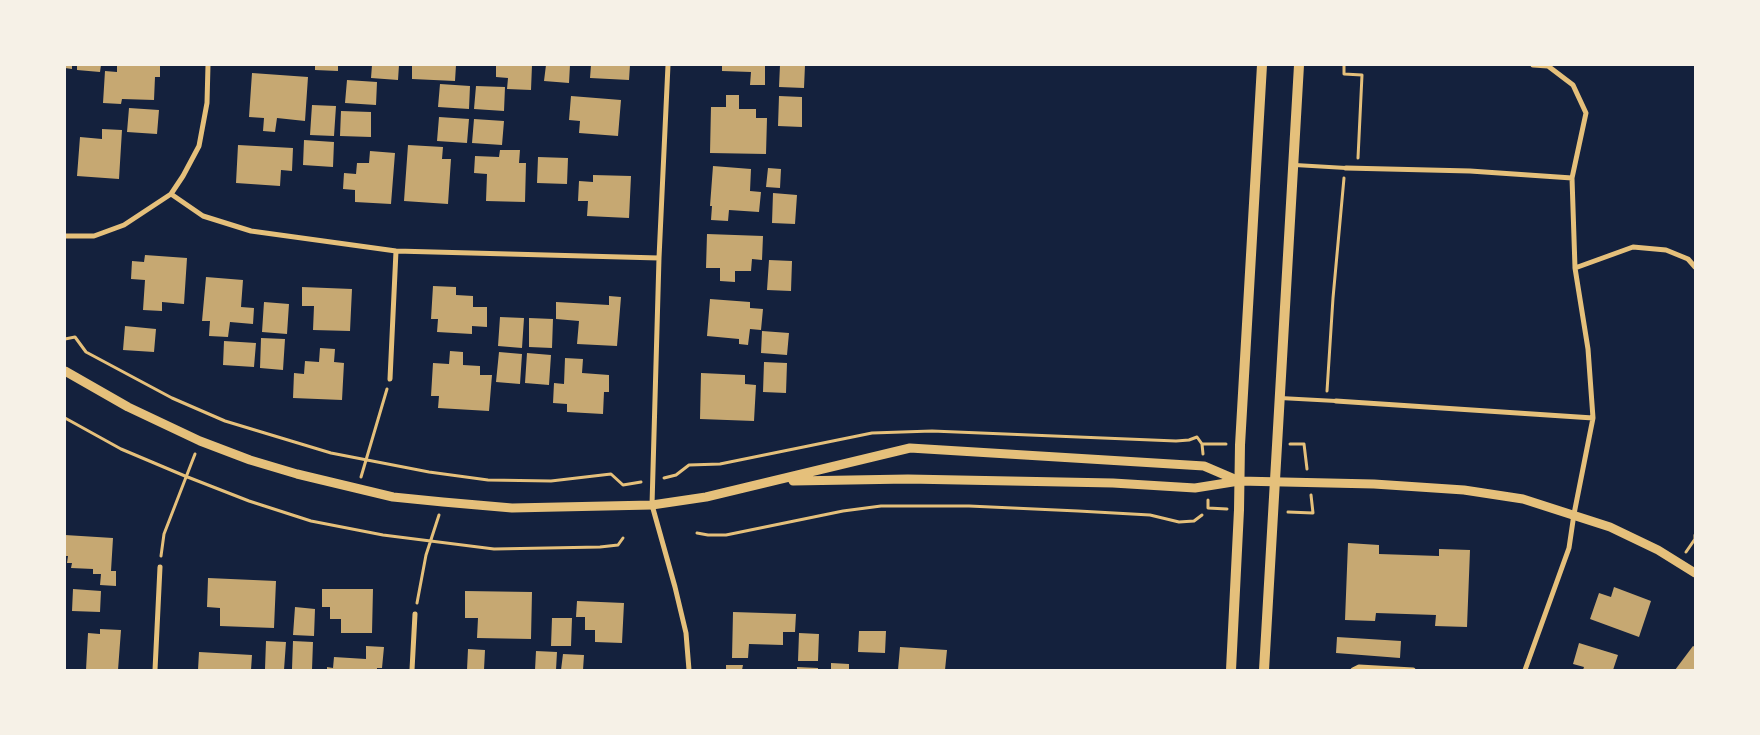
<!DOCTYPE html>
<style>
body{margin:0}
#map{position:relative;width:1760px;height:735px;overflow:hidden;background:#14213d;font-family:"Noto Sans",sans-serif}
canvas{display:block}
.frame{position:absolute;inset:0;border:66px solid #f6f1e7;pointer-events:none}
</style>
<div id="map">
<canvas width="1760" height="735"></canvas>
<div class="frame"></div>
</div>
<script>
const g = document.querySelector('canvas').getContext('2d');
g.lineJoin = 'round';
function fillPath(path, color) {
  g.fillStyle = color;
  g.fill(path, 'evenodd');
}
function toPath(rows) {
  const path = new Path2D();
  for (const r of rows) {
    path.moveTo(r[0], r[1]);
    for (let i = 2; i < r.length; i += 2) path.lineTo(r[i], r[i + 1]);
  }
  return path;
}
function stroke(path, color, width, dash) {
  g.strokeStyle = color;
  g.lineWidth = width;
  g.lineCap = dash ? 'butt' : 'round';
  g.setLineDash(dash || []);
  g.stroke(path);
}
fillPath(toPath([
 [65,65,72,65,72,69,65,68],
 [77,65,101,65,100,72,77,70],
 [117,65,160,65,160,77,155,77,154,100,122,99,121,104,103,103,105,71,117,72],
 [315,65,338,65,338,71,315,70],
 [372,65,399,65,398,80,371,78],
 [412,65,456,65,455,81,412,79],
 [496,65,532,65,531,90,507,89,508,78,496,77],
 [546,65,570,65,569,83,544,81],
 [591,65,630,65,629,80,590,78],
 [722,65,765,65,765,85,750,85,751,72,722,71],
 [780,65,805,65,804,88,779,87],
 [252,73,308,77,305,121,277,118,275,132,263,131,264,118,249,117],
 [347,80,377,82,376,105,345,103],
 [440,84,470,86,469,109,438,107],
 [476,86,505,87,504,111,474,109],
 [726,95,739,95,739,109,756,109,756,118,767,118,766,154,710,153,711,107,726,107],
 [571,96,621,100,618,136,579,133,580,121,569,120],
 [779,96,802,97,802,127,778,126],
 [312,105,336,106,334,136,310,135],
 [129,108,159,110,157,134,127,132],
 [341,111,371,112,371,137,340,136],
 [439,117,469,119,467,143,437,141],
 [474,119,504,121,502,145,472,143],
 [102,129,122,130,119,179,77,176,80,137,102,139],
 [304,140,334,142,333,167,303,165],
 [238,145,293,148,292,171,281,170,280,186,236,183],
 [408,145,443,147,442,159,451,159,448,204,404,201],
 [500,150,520,150,519,163,526,163,525,202,486,201,487,174,474,173,475,156,499,157],
 [370,151,395,153,391,204,355,202,355,190,343,189,344,173,356,174,357,163,369,163],
 [538,157,568,158,567,184,537,183],
 [713,166,751,169,750,191,761,192,759,212,729,210,728,221,711,220,712,206,710,206],
 [768,168,781,169,780,188,766,187],
 [593,175,631,176,629,218,587,216,588,201,578,201,579,181,593,182],
 [773,193,797,195,795,224,772,223],
 [707,234,763,236,762,260,752,259,751,271,735,271,735,282,720,281,720,268,706,268],
 [145,255,187,258,184,304,162,302,162,311,143,310,145,280,131,279,132,261,144,262],
 [769,260,792,261,791,291,767,290],
 [206,277,243,280,241,307,254,308,253,324,230,322,228,337,209,336,210,321,202,321],
 [433,286,456,287,456,295,473,296,473,307,487,307,487,327,472,326,472,334,437,332,438,319,431,319],
 [302,287,352,289,350,331,313,330,314,306,302,306],
 [609,296,621,297,617,346,577,344,579,321,556,319,556,302,609,305],
 [710,299,750,302,750,308,763,309,761,330,750,329,748,345,739,344,739,339,707,336],
 [264,302,289,304,287,334,262,332],
 [500,317,524,318,522,348,498,346],
 [529,318,553,319,552,348,529,347],
 [125,326,156,329,154,352,123,350],
 [762,331,789,333,787,355,761,353],
 [261,338,285,339,283,370,260,368],
 [224,341,256,343,254,367,223,365],
 [320,348,335,349,334,362,344,363,342,400,293,398,294,373,304,374,305,361,319,362],
 [450,351,463,352,463,365,480,366,480,375,492,375,489,411,438,408,439,396,431,396,433,363,449,364],
 [499,352,522,354,520,384,496,382],
 [527,353,551,355,549,385,525,383],
 [565,358,583,359,582,373,609,375,609,392,604,392,603,414,567,412,567,404,553,403,554,383,564,384],
 [764,362,787,363,786,393,763,392],
 [701,373,745,375,745,384,756,385,754,421,700,419],
 [65,535,113,538,111,571,116,571,116,586,100,585,101,574,93,574,93,569,71,568,72,563,67,563,68,556,65,556],
 [1348,543,1379,545,1379,554,1439,556,1439,549,1470,550,1467,627,1435,626,1436,615,1376,613,1375,621,1345,620],
 [208,578,276,581,274,628,220,626,220,608,207,607],
 [1614,587,1651,601,1639,637,1590,619,1599,593,1611,597],
 [73,589,101,591,100,612,72,611],
 [322,589,373,589,372,633,341,633,341,619,330,619,330,607,322,607],
 [465,591,532,592,531,639,477,638,478,618,465,618],
 [577,601,624,603,622,643,595,642,595,630,585,630,585,617,576,617],
 [295,607,315,609,314,636,293,635],
 [733,612,796,614,795,632,783,632,783,645,749,644,748,658,732,658],
 [552,618,572,618,571,646,551,646],
 [100,629,121,630,118,670,86,670,88,633,100,634],
 [859,631,886,631,885,653,858,652],
 [799,633,819,634,818,661,798,661],
 [1337,637,1401,641,1400,658,1336,653],
 [266,641,286,642,284,670,265,669],
 [293,641,313,642,312,670,292,669],
 [1579,643,1618,655,1613,670,1583,670,1584,667,1573,664],
 [366,646,384,647,382,668,377,668,377,670,327,670,327,667,333,668,334,657,366,659],
 [1693,646,1695,647,1695,670,1675,670],
 [900,647,947,650,945,670,898,670],
 [468,649,485,650,484,670,467,670],
 [536,651,557,652,556,670,535,670],
 [199,652,252,655,251,670,198,670],
 [563,654,584,655,583,670,561,670],
 [831,663,849,664,849,670,831,670],
 [726,665,743,665,742,670,726,670],
 [797,667,818,668,818,670,797,670]
]), '#c6a872');
stroke(toPath([
 [1344,65,1344,74,1362,75,1358,158],
 [65,339,75,337,86,352,172,398,225,421,331,453,429,472,488,480,551,481,611,474,623,485,641,482],
 [1327,391,1333,298,1344,178],
 [65,418,121,449,185,476,249,501,311,521,383,535,494,549,600,547,618,545,623,538],
 [1202,444,1226,444],
 [1290,444,1304,444,1307,469],
 [361,477,387,389],
 [664,478,676,475,689,465,720,464,872,433,932,431,1176,441,1189,440,1197,437,1202,444,1203,454],
 [1208,500,1208,508,1227,509],
 [1288,512,1313,513,1311,495],
 [697,533,708,535,726,535,843,511,881,506,969,506,1078,511,1150,515,1179,522,1194,521,1202,515],
 [1686,552,1695,539,1695,535],
 [161,556,164,534,195,454],
 [417,603,426,555,439,515]
]), '#e5c07b', 3);
stroke(toPath([
 [1295,165,1346,168],
 [1280,398,1336,401]
]), '#e5c07b', 4);
stroke(toPath([
 [668,65,659,258,652,505,675,587,686,633,689,670],
 [1346,168,1470,171,1572,178],
 [171,194,203,216,251,231,396,251,659,258],
 [65,236,94,236,124,225,171,194,183,176,199,146,207,103,208,65],
 [1575,268,1633,247,1666,250,1688,259,1695,267],
 [390,379,396,251],
 [1336,401,1593,418],
 [155,670,160,567],
 [412,670,415,614],
 [1353,670,1359,667,1413,670],
 [1525,670,1569,548,1574,514,1593,418,1588,349,1575,268,1572,178,1586,113,1573,85,1548,66,1533,65]
]), '#e5c07b', 5);
stroke(toPath([
 [65,371,128,407,200,441,250,460,297,474,393,497,443,502,512,508,652,505,706,497,910,448,1204,466,1239,481],
 [793,481,908,479,1113,483,1195,488,1239,481,1374,484,1464,490,1523,499,1610,527,1658,550,1695,573]
]), '#e5c07b', 9);
stroke(toPath([
 [1231,670,1239,510,1240,445,1262,65],
 [1264,670,1299,65]
]), '#e5c07b', 10);
</script>
